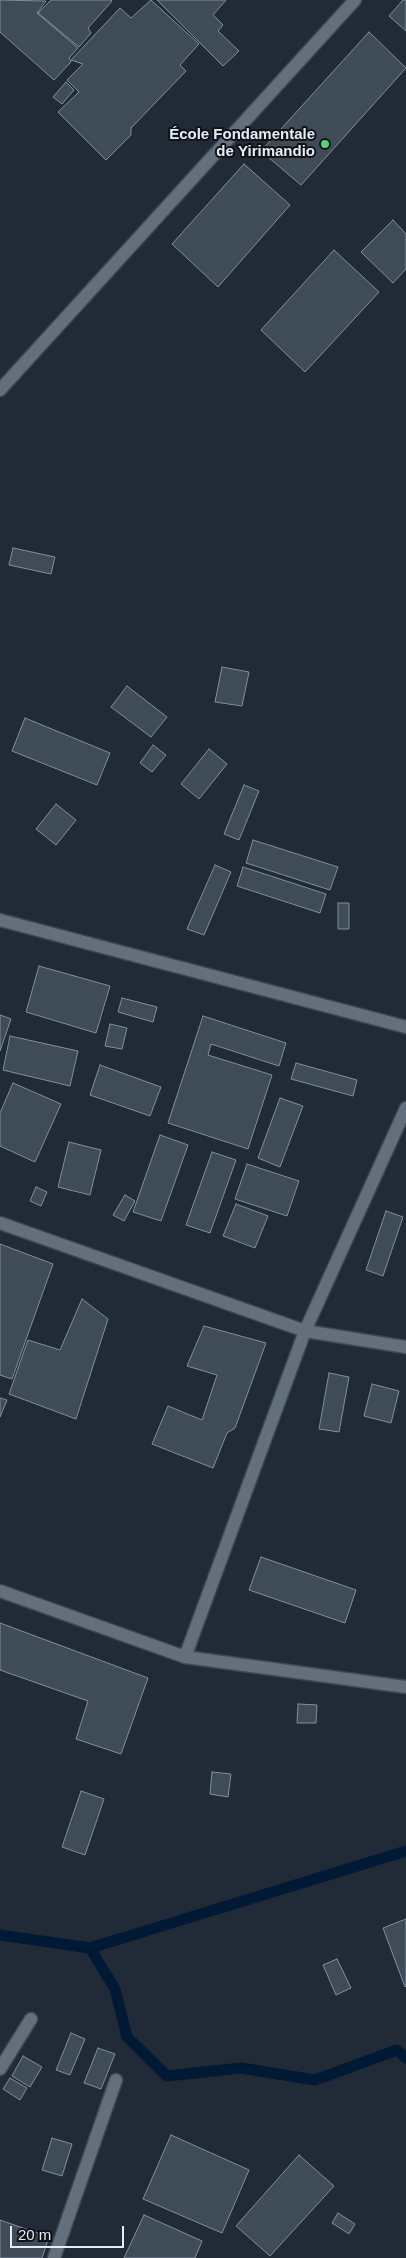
<!DOCTYPE html>
<meta charset="utf-8">
<style>
body{margin:0}
#map{position:relative;width:406px;height:2258px;overflow:hidden;background:#212b37;font-family:Helvetica,sans-serif}
canvas{display:block}
.scale{position:absolute;left:10px;top:2226px;width:114px;height:22px;box-sizing:border-box;border:2px solid #e6ecf4;border-top:0;padding-left:6px;font-size:15px;line-height:18px;white-space:nowrap;color:#e6ecf4;-webkit-text-stroke:4px #0e1318;paint-order:stroke}
</style>
<div id="map">
<canvas width="406" height="2258"></canvas>
<div class="scale">20 m</div>
</div>
<script>
const g = document.querySelector('canvas').getContext('2d');
g.lineJoin = 'round';
function toPath(rows) {
  const path = new Path2D();
  for (const r of rows) {
    path.moveTo(r[0], r[1]);
    for (let i = 2; i < r.length; i += 2) path.lineTo(r[i], r[i + 1]);
  }
  return path;
}
function stroke(path, color, width, dash) {
  g.strokeStyle = color;
  g.lineWidth = width;
  g.lineCap = dash ? 'butt' : 'round';
  g.setLineDash(dash || []);
  g.stroke(path);
}
function fillPath(path, color) {
  g.fillStyle = color;
  g.fill(path, 'evenodd');
}
function write(font, color, halo, rows, align = 'center') {
  g.font = font + ' Helvetica,sans-serif';
  g.lineWidth = 4;
  g.setLineDash([]);
  g.textBaseline = 'middle';
  g.strokeStyle = halo;
  g.fillStyle = color;
  for (const [text, x, y, turn = 0] of rows) {
    g.save();
    g.translate(x, y);
    g.rotate((+turn || 0) * Math.PI / 180);
    g.textAlign = isNaN(turn) ? turn : align;
    if (halo) g.strokeText(text, 0, 0);
    g.fillText(text, 0, 0);
    g.restore();
  }
}
stroke(toPath([
 [0,1935,90,1948,406,1851],
 [90,1948,115,1989,127,2037,167,2076,241,2068,315,2080,397,2050,406,2058]
]), '#001934', 11);
const building = toPath([
 [0,0,46,1,37,13,78,48,69,58,71,62,54,80,0,32,0,0],
 [51,0,111,0,112,1,88,28,91,33,79,47,38,13,51,0],
 [151,0,199,44,180,65,186,71,131,128,131,135,106,160,58,112,79,92,67,80,83,64,71,60,120,8,131,18,151,0],
 [157,0,226,0,213,15,223,25,218,31,239,51,223,66,157,0],
 [403,0,406,0,406,31,389,16,403,0],
 [369,32,406,68,301,185,261,151,369,32],
 [66,82,74,90,62,104,53,97,66,82],
 [244,164,290,205,218,287,172,244,244,164],
 [393,220,406,234,406,269,393,283,361,252,393,220],
 [334,250,379,292,305,372,261,330,334,250],
 [13,548,55,557,51,574,9,565,13,548],
 [222,667,249,672,242,706,215,702,222,667],
 [127,686,167,717,151,737,111,707,127,686],
 [25,718,110,753,97,785,12,751,25,718],
 [153,745,166,755,152,772,140,763,153,745],
 [209,749,227,764,199,799,181,784,209,749],
 [244,785,259,791,239,840,224,834,244,785],
 [56,804,76,820,56,845,36,829,56,804],
 [253,840,338,867,330,890,246,863,253,840],
 [215,865,231,872,204,935,187,929,215,865],
 [243,867,326,894,320,913,237,886,243,867],
 [338,903,349,903,349,929,338,929,338,903],
 [39,966,110,986,96,1033,26,1012,39,966],
 [122,998,157,1007,153,1022,118,1012,122,998],
 [0,1015,11,1019,0,1051,0,1015],
 [203,1016,286,1043,279,1066,211,1044,208,1055,272,1075,248,1149,168,1123,203,1016],
 [110,1024,127,1028,122,1049,105,1046,110,1024],
 [10,1036,78,1051,70,1086,3,1070,10,1036],
 [296,1063,357,1080,353,1096,291,1079,296,1063],
 [100,1065,161,1087,150,1116,90,1095,100,1065],
 [13,1083,61,1104,35,1162,0,1146,0,1113,13,1083],
 [280,1098,303,1106,280,1167,258,1158,280,1098],
 [160,1135,188,1145,161,1221,133,1212,160,1135],
 [69,1142,101,1150,90,1195,58,1187,69,1142],
 [212,1152,236,1160,210,1233,186,1225,212,1152],
 [247,1164,299,1181,287,1216,235,1199,247,1164],
 [36,1187,47,1192,41,1206,30,1201,36,1187],
 [125,1195,135,1201,124,1221,113,1215,125,1195],
 [236,1204,268,1216,255,1248,223,1236,236,1204],
 [386,1211,403,1217,383,1276,366,1270,386,1211],
 [0,1244,53,1264,12,1379,0,1375,0,1244],
 [82,1299,108,1319,76,1419,9,1394,28,1340,60,1350,82,1299],
 [204,1326,266,1343,235,1428,227,1433,213,1468,152,1444,168,1406,202,1420,217,1375,187,1366,204,1326],
 [329,1373,349,1377,339,1432,319,1429,329,1373],
 [372,1384,399,1391,391,1423,364,1416,372,1384],
 [0,1398,7,1400,0,1417,0,1398],
 [261,1557,356,1590,345,1623,249,1590,261,1557],
 [0,1623,148,1678,121,1754,76,1739,88,1701,0,1670,0,1623],
 [298,1704,317,1705,316,1723,297,1723,298,1704],
 [212,1772,231,1774,228,1797,210,1794,212,1772],
 [81,1791,104,1799,85,1855,62,1847,81,1791],
 [406,1919,406,1986,405,1987,383,1928,406,1919],
 [337,1959,351,1988,336,1995,323,1965,337,1959],
 [71,2033,85,2039,70,2075,56,2070,71,2033],
 [98,2048,115,2054,101,2089,84,2083,98,2048],
 [23,2056,42,2067,30,2087,12,2076,23,2056],
 [10,2078,27,2088,20,2100,3,2089,10,2078],
 [171,2135,249,2170,222,2233,143,2199,171,2135],
 [52,2138,72,2144,62,2176,42,2170,52,2138],
 [299,2155,334,2186,270,2256,236,2226,299,2155],
 [338,2213,355,2224,349,2234,332,2223,338,2213],
 [144,2215,202,2241,195,2258,124,2258,144,2215],
 [0,2220,49,2237,42,2258,0,2258,0,2220]
]);
fillPath(building, '#404b58');
stroke(building, '#828e9d', 1);
const street = toPath([
 [0,390,355,0],
 [0,920,406,1027],
 [0,1223,305,1331,406,1347],
 [0,1591,185,1657,406,1687],
 [185,1657,305,1331,406,1108],
 [0,2069,31,2019],
 [54,2258,116,2080]
]);
stroke(street, '#3f4751', 15);
stroke(street, '#646f7d', 12);
for (const [x, y, r, color] of [
 [325,144,5,"#53d673"]
]) {
  const dot = new Path2D();
  dot.arc(x, y, r, 0, 2 * Math.PI);
  g.fillStyle = color;
  g.fill(dot);
  stroke(dot, '#0e1318', 2);
}
write('bold 15px', '#e6ecf4', '#0e1318', [
 ["École Fondamentale",315,135],
 ["de Yirimandio",315,152]
], 'right');
</script>
